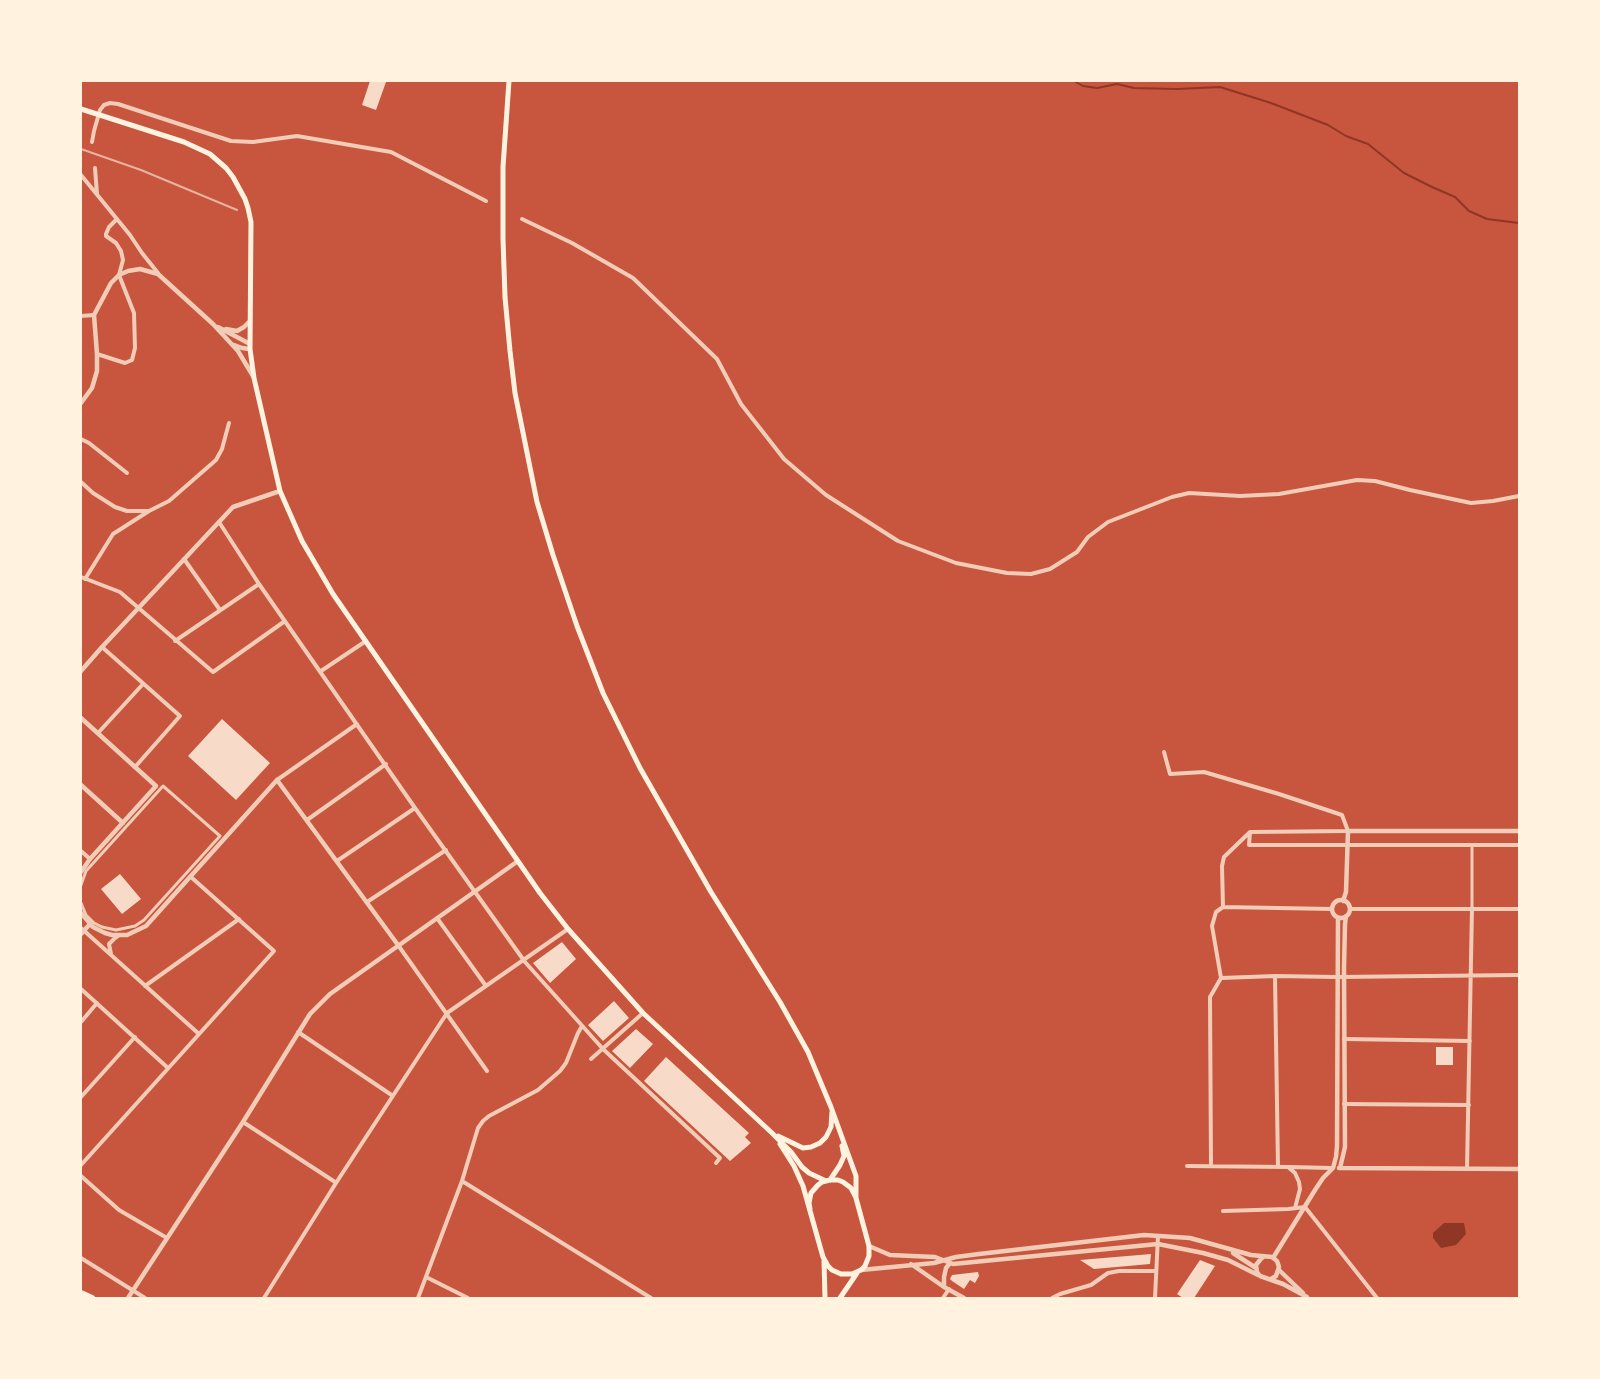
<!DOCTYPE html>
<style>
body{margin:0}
#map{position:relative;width:1600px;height:1379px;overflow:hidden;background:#c8553d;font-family:Arial,sans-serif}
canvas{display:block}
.frame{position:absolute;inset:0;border:82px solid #fff3e0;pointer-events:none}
</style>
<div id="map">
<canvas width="1600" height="1379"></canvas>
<div class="frame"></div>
</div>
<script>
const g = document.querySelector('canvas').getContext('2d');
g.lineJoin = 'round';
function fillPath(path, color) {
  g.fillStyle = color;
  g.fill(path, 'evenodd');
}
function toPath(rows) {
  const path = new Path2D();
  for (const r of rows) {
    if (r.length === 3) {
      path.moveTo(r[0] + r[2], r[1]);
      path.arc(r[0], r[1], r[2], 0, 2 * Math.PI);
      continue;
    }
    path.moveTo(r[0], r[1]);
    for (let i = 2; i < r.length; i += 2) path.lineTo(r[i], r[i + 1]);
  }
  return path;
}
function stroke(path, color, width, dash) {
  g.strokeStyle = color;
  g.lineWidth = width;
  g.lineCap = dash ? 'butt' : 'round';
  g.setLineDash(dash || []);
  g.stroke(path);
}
fillPath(toPath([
 [1444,1223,1464,1223,1466,1234,1456,1245,1441,1248,1433,1238,1433,1233]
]), '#8f3625');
stroke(toPath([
 [1074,81,1083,86,1097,88,1117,84,1134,88,1177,89,1220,87,1271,103,1328,125,1346,136,1368,144,1404,173,1432,187,1455,197,1469,211,1487,219,1519,223]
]), '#8f3625', 2);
fillPath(toPath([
 [370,81,386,82,376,110,362,105],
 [222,719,270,763,236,800,188,756],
 [120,874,141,899,122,914,101,889],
 [562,942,576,959,550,983,533,963],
 [614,1001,629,1018,603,1041,588,1025],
 [636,1029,653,1044,630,1068,612,1051],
 [1436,1047,1453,1047,1453,1065,1436,1065],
 [666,1057,749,1133,745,1137,751,1143,730,1161,644,1081],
 [1151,1254,1150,1264,1094,1269,1080,1260],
 [1200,1260,1215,1266,1194,1298,1183,1298,1177,1294],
 [978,1272,979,1276,975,1283,970,1280,964,1289,952,1281,950,1279,952,1275]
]), '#f7dbc8');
stroke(toPath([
 [1472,845,1472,908],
 [81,885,86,871,163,786,220,836,144,920,135,926,116,930,102,927,94,923,86,915,81,903]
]), '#f1ccb7', 3);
stroke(toPath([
 [92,142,94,131,100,110,104,105,110,103,118,104,231,141,253,142,297,136,391,152,486,201],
 [95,168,97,194],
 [81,175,130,235,142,253,158,273],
 [522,219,572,243,633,278,717,359,741,404,784,459,826,495,898,541,956,563,1007,573,1031,574,1050,569,1077,552,1088,537,1108,522,1172,497,1189,493,1240,496,1279,494,1357,480,1375,481,1410,490,1471,503,1493,501,1519,496],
 [81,316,94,315],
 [97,354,125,363,132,360,135,348,134,313,119,275,123,260,121,251,116,243,106,236,106,234,109,227,117,219],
 [81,439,89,443,127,473],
 [81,482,93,493,115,507,127,511,149,511,169,501,216,460,222,449,229,423],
 [219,522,259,584,415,808,525,962,603,1049,720,1158,716,1163],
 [184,559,220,610],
 [81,577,120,592,213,672,285,621],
 [85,579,113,534,149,511],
 [175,641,259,584],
 [102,647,180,716,135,767],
 [321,671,366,641],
 [98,733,143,684],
 [1164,752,1170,774,1204,772,1279,794,1342,815,1348,831,1250,832],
 [277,780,357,724],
 [307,820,386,764],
 [1250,832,1249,845,1519,845],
 [81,851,90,859],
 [337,861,415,808],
 [367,902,446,850],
 [1223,907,1222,866,1224,857,1250,832],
 [1350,909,1519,909],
 [437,918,486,986],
 [81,928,199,1034],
 [398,945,487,1071],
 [111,954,109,944,114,939,118,936],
 [1275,976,1278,1167],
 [1221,978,1275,976,1337,977,1519,975],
 [145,986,239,919],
 [81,989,168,1068],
 [81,1022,97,1003],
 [298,1032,393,1096],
 [1344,1039,1470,1041],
 [591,1059,643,1013],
 [81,1097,135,1037],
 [1344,1104,1469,1105],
 [243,1122,335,1182],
 [81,1165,274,951,191,877],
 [1187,1166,1288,1167,1295,1173,1299,1182,1300,1189,1295,1208],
 [1211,1166,1210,997,1221,978,1212,926,1216,912,1223,907,1332,909],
 [1289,1167,1332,1168],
 [1467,1169,1472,908],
 [81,1176,119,1210,167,1238],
 [462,1181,651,1298],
 [1223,1211,1288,1209,1305,1207,1377,1298],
 [81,1258,145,1298],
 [426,1277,468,1298],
 [264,1298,336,1183,447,1013,568,929],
 [418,1298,462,1181,478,1128,483,1121,489,1116,538,1090,560,1071,566,1063,578,1033,582,1026],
 [943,1298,949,1289],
 [1052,1298,1060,1294,1091,1285,1108,1273,1119,1271,1156,1271],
 [1155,1298,1158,1236]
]), '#f1ccb7', 4);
stroke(toPath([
 [218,327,250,344],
 [226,329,237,331,244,327,250,321],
 [234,345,242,348,250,349],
 [81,403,92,388,97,371,97,354,94,315,111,283,119,275,128,271,140,269,158,274,213,324,238,351,253,376],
 [81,671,102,647,233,507,280,491],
 [81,718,156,786,90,859,81,872],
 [81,785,123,823],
 [1341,909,9],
 [1343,901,1346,892,1348,831,1519,831],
 [81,913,93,927,105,933,112,935,127,935,146,926,277,780,398,945],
 [81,934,90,924],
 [1339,1168,1519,1169],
 [1340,1168,1345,1147,1344,968,1345,924,1346,916],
 [869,1246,890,1255,935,1257,953,1264,1158,1244,1203,1253,1228,1260,1258,1275],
 [1233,1253,1256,1268],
 [1263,1257,1260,1260,1256,1265,1257,1272,1260,1276,1283,1284,1307,1297],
 [1273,1258,1315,1190,1323,1178,1333,1168,1336,1157,1337,1146,1338,918],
 [911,1264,944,1287,964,1298],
 [861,1270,934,1263,956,1257,979,1254,1144,1235,1190,1238,1251,1255,1272,1257,1277,1261,1279,1267,1276,1276,1271,1279],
 [1279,1270,1303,1293],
 [944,1287,944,1277,946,1268,950,1263],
 [128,1298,243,1122,310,1014,330,994,518,861]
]), '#f1ccb7', 4.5);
stroke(toPath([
 [509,81,503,167,503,239,505,297,510,351,515,393,537,502,553,555,577,626,603,693,640,768,711,892,780,1002,808,1052,831,1107,856,1176,856,1198],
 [81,109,184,142,210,154,226,168,233,177,245,199,248,208,251,222,250,349,254,378,280,491,302,541,333,594,540,893,568,929,643,1013,772,1133,791,1152,802,1167,809,1173,826,1181],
 [778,1136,803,1148,811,1147,820,1143,826,1137,831,1127,832,1112],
 [780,1144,794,1166,803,1186,823,1257,828,1266,832,1270,841,1274,852,1274,861,1270,865,1266,869,1256,869,1246,856,1198,851,1188,843,1182,838,1180,830,1180,822,1182,818,1185,811,1193,809,1203,810,1209],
 [830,1180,840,1165,844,1156,842,1146],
 [824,1261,825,1298],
 [840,1298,857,1273]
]), '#fff3e0', 5);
stroke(toPath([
 [81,1293,92,1298]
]), '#fff3e0', 6);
stroke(toPath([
 [81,149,141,170,237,210]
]), '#e9b49f', 2);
</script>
